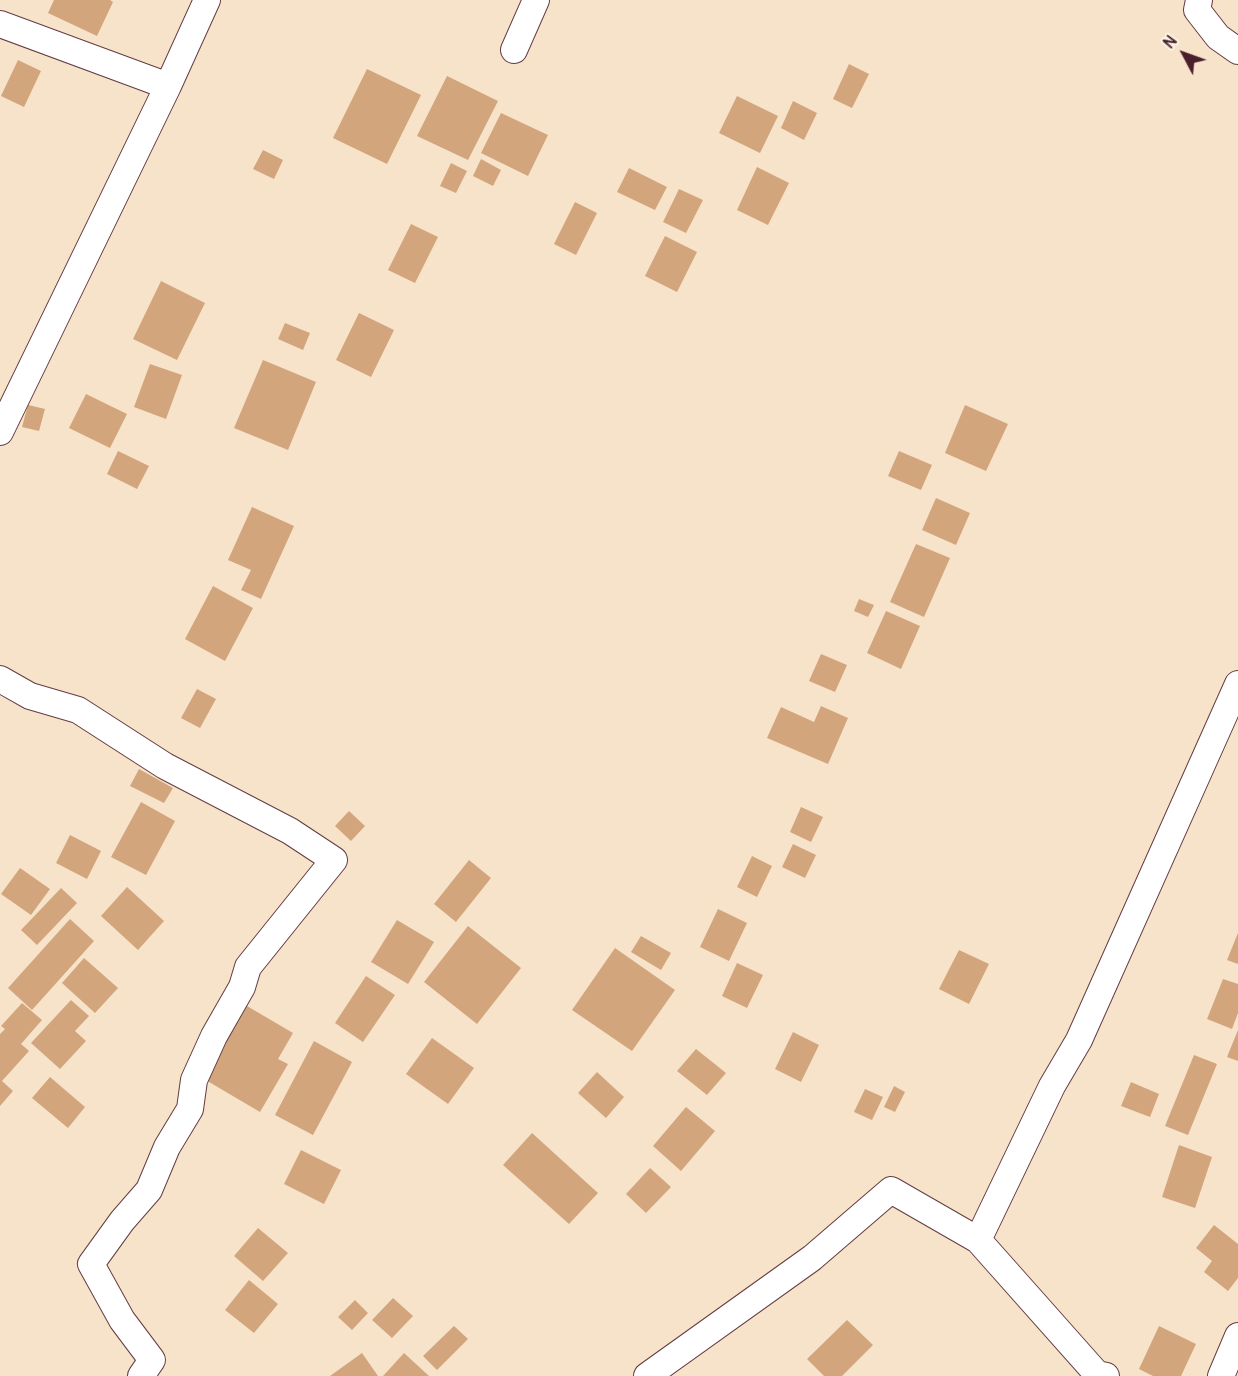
<!DOCTYPE html>
<style>
body{margin:0}
#map{position:relative;width:1238px;height:1376px;overflow:hidden;background:#f7e3ca;font-family:Pangolin,sans-serif}
canvas{display:block}
.north{position:absolute;left:1154px;top:24px;width:60px;height:60px;-webkit-text-stroke:4px #fcf5e5;paint-order:stroke;rotate:311deg;font-size:16px;font-weight:700;line-height:24px;text-align:center;color:#4a1f2b}
.north::after{content:'';display:block;margin:auto;width:21px;height:27px;background:#4a1f2b;clip-path:polygon(50% 0,100% 100%,50% 72%,0 100%)}
</style>
<div id="map">
<canvas width="1238" height="1376"></canvas>
<div class="north">N</div>
</div>
<script>
const g = document.querySelector('canvas').getContext('2d');
g.lineJoin = 'round';
function fillPath(path, color) {
  g.fillStyle = color;
  g.fill(path, 'evenodd');
}
function toPath(rows) {
  const path = new Path2D();
  for (const r of rows) {
    path.moveTo(r[0], r[1]);
    for (let i = 2; i < r.length; i += 2) path.lineTo(r[i], r[i + 1]);
  }
  return path;
}
function stroke(path, color, width, dash) {
  g.strokeStyle = color;
  g.lineWidth = width;
  g.lineCap = dash ? 'butt' : 'round';
  g.setLineDash(dash || []);
  g.stroke(path);
}
fillPath(toPath([
 [54,0,110,0,113,2,97,36,48,13],
 [18,60,41,71,24,107,1,96],
 [849,64,869,74,852,108,833,99],
 [367,69,421,95,387,164,333,138],
 [447,76,498,101,468,160,417,136],
 [737,96,778,116,760,153,719,133],
 [793,101,817,113,804,140,781,128],
 [501,113,548,135,528,176,481,153],
 [263,150,283,160,274,179,253,169],
 [481,159,501,170,493,186,473,176],
 [451,163,467,171,456,193,440,186],
 [757,167,789,183,768,225,737,210],
 [629,168,667,187,655,210,617,192],
 [679,189,703,200,686,233,663,222],
 [575,202,597,213,576,255,554,244],
 [411,224,438,237,415,283,388,270],
 [665,236,697,252,677,292,645,276],
 [161,281,205,303,177,360,133,339],
 [359,313,394,330,371,377,336,360],
 [285,323,310,333,303,350,278,339],
 [263,360,316,382,288,450,234,428],
 [150,364,182,375,166,419,134,407],
 [86,394,127,414,110,448,69,428],
 [28,405,45,409,39,431,22,427],
 [965,405,1008,424,986,471,945,453],
 [118,451,149,466,137,489,107,474],
 [899,451,932,465,921,490,888,476],
 [936,498,970,513,956,545,922,530],
 [252,507,294,526,261,599,241,590,251,570,228,560],
 [916,544,950,558,924,617,890,602],
 [213,586,253,608,225,661,185,639],
 [859,599,874,605,868,617,854,611],
 [886,611,920,626,901,669,867,653],
 [821,654,847,665,835,692,809,681],
 [197,689,216,699,200,728,181,718],
 [821,706,848,718,828,764,767,738,781,707,814,722],
 [139,769,173,788,164,803,130,786],
 [141,802,175,821,146,875,111,857],
 [801,807,823,817,811,842,790,832],
 [349,811,365,826,351,841,335,826],
 [70,835,101,851,87,879,56,863],
 [793,844,816,855,805,878,782,867],
 [752,856,772,866,757,897,737,887],
 [469,860,491,878,456,922,434,904],
 [20,868,50,889,31,915,1,894],
 [127,887,164,921,138,950,101,916],
 [61,888,77,903,37,945,21,930],
 [718,909,747,923,729,961,700,947],
 [70,919,94,941,32,1010,8,988],
 [397,920,434,942,408,984,371,962],
 [468,926,521,968,477,1024,424,982],
 [1238,933,1238,964,1227,960],
 [641,936,671,953,661,970,631,952],
 [615,948,675,990,632,1051,572,1010],
 [959,950,989,964,969,1004,939,989],
 [84,958,118,988,95,1013,62,983],
 [737,963,763,975,747,1008,722,996],
 [366,976,395,995,363,1042,335,1023],
 [1223,979,1238,984,1238,1013,1232,1029,1207,1019],
 [71,1000,89,1016,75,1031,86,1041,60,1069,31,1043],
 [22,1003,42,1020,21,1044,29,1051,2,1081,13,1091,0,1106,0,1034,5,1029,1,1026],
 [247,1006,293,1033,278,1059,288,1064,260,1112,204,1079],
 [1238,1030,1238,1061,1227,1057],
 [793,1032,819,1045,801,1082,775,1069],
 [432,1038,474,1068,448,1104,406,1074],
 [314,1041,352,1062,313,1135,275,1115],
 [696,1049,726,1073,707,1095,677,1071],
 [1194,1055,1217,1064,1188,1135,1165,1126],
 [597,1072,624,1097,606,1118,578,1093],
 [50,1077,85,1107,68,1128,32,1098],
 [1131,1082,1159,1094,1150,1117,1121,1106],
 [894,1086,905,1092,895,1112,884,1107],
 [865,1089,883,1097,872,1120,854,1112],
 [686,1107,715,1131,681,1171,653,1146],
 [532,1133,598,1193,569,1224,503,1165],
 [1179,1145,1212,1157,1195,1208,1162,1197],
 [301,1150,341,1170,324,1204,284,1184],
 [650,1168,671,1187,646,1213,626,1194],
 [1214,1225,1238,1244,1238,1278,1228,1291,1204,1272,1212,1261,1196,1248],
 [258,1228,288,1253,263,1281,234,1256],
 [249,1280,278,1304,254,1333,225,1310],
 [393,1298,413,1316,392,1338,372,1320],
 [355,1300,368,1313,352,1330,338,1317],
 [847,1320,873,1345,842,1376,824,1376,807,1359],
 [454,1326,468,1339,437,1370,423,1356],
 [1159,1326,1196,1344,1181,1376,1153,1376,1139,1369],
 [362,1353,378,1376,330,1376],
 [404,1353,429,1376,383,1376]
]), '#d2a57d');
const minor = toPath([
 [1199,0,1197,10,1218,37,1238,51],
 [0,24,168,86],
 [514,50,536,0],
 [0,432,168,86,207,0],
 [0,679,30,696,78,710,165,766,290,831,334,860,248,967,242,987,214,1036,194,1080,190,1109,167,1147,149,1190,122,1221,91,1264,122,1320,152,1360,141,1376],
 [978,1240,1052,1086,1079,1040,1238,684],
 [647,1376,812,1258,891,1190,978,1240,1097,1374,1106,1376],
 [1221,1376,1238,1336]
]);
stroke(minor, '#643c43', 28);
stroke(minor, '#fff', 26);
</script>
